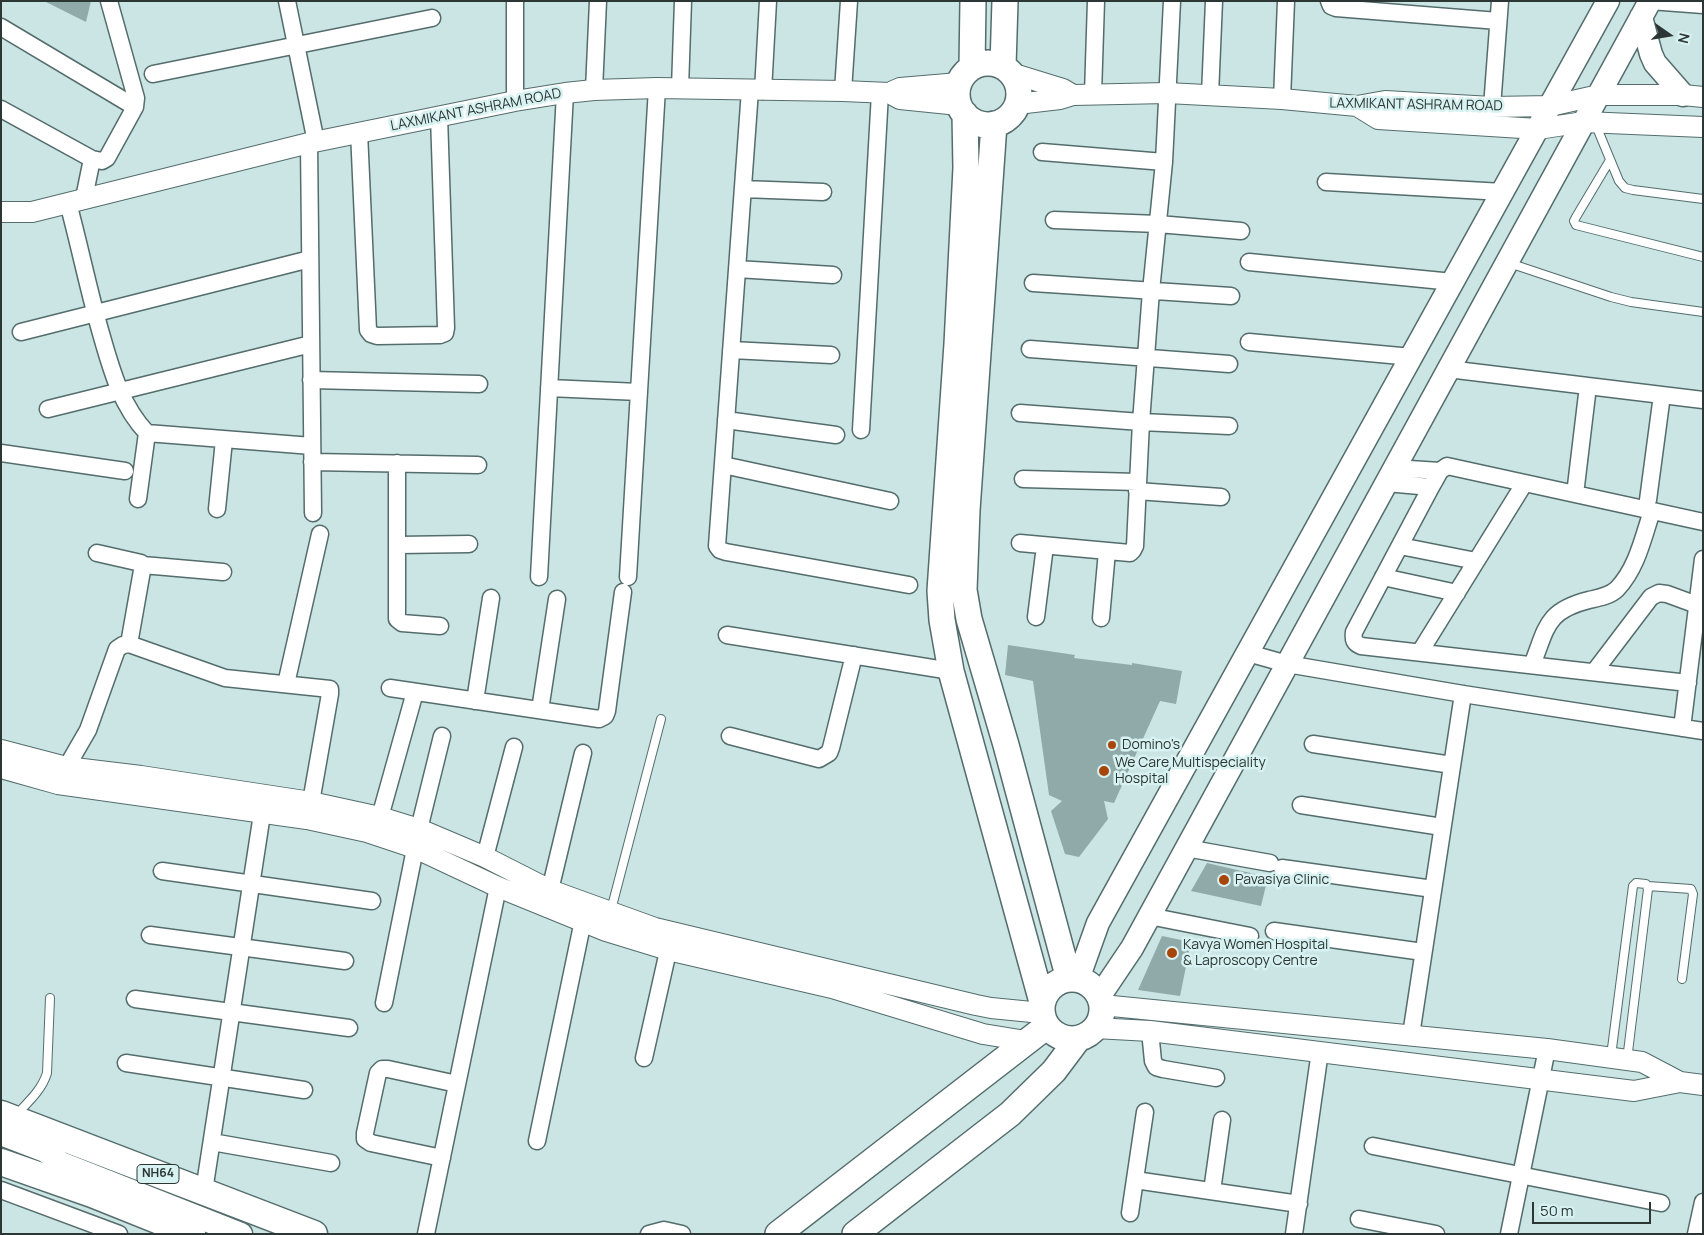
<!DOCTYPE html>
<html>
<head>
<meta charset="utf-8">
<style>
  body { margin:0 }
  #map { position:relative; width:1704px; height:1235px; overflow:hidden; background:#cae5e4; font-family:Manrope,sans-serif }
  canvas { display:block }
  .frame { position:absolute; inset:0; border:2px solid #2b3635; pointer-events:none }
  .north { position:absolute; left:1644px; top:10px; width:50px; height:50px; -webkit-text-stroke:4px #d7f2f1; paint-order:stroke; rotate:103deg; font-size:14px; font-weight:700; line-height:20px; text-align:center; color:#2b3635 }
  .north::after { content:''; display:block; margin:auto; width:18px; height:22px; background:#2b3635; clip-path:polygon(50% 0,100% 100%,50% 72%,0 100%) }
  .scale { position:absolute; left:1532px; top:1202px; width:119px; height:22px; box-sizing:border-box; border:2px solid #2b3635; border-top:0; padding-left:6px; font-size:15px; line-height:18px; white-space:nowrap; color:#2b3635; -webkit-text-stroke:4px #d7f2f1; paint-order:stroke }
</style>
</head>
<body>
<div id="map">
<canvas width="1704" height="1235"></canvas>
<div class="frame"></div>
<div class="north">N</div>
<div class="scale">50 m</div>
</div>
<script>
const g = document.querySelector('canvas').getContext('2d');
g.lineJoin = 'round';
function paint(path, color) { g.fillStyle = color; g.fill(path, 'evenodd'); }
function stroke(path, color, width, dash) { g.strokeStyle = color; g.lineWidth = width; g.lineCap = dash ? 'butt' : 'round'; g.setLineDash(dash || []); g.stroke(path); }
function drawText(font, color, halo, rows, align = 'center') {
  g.font = font + ' Manrope,sans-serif'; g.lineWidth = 5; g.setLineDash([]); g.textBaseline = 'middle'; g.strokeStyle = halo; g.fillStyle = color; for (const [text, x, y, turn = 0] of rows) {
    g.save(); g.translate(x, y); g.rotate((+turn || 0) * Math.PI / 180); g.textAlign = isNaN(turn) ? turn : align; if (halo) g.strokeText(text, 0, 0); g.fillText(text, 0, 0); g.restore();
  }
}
paint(new Path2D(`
  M 44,1 L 91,1 L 86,22 Z
  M 1008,645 L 1075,655 L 1074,658 L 1132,665 L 1132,663 L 1182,671 L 1176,704 L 1160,701 L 1114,803 L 1104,801 L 1108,819 L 1079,857 L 1065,854 L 1051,811 L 1062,801 L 1049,795 L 1033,681 L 1005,675 Z
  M 1207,863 L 1268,877 L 1261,906 L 1191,891 Z
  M 1162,936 L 1191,942 L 1180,996 L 1138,990 Z`), '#90aaa9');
const service = new Path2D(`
  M 1595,123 L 1619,181 L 1625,188 L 1633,190 L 1703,199
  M 1610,160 L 1576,217 L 1574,221 L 1576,225 L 1703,257
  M 1509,263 L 1611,297 L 1631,302 L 1703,312
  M 1648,886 L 1691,889 L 1693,894 L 1682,979
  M 611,910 L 661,719
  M 1611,1056 L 1633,886 L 1636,883 L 1646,884 L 1648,889 L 1627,1060
  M 16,1115 C 28,1102 42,1090 47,1073 L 50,998`);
const minor = new Path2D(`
  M 287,1 L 316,142
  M 515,1 L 515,101
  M 1329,1 L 1331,6 L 1336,8 L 1498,21
  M 1650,1 L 1703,5
  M 1,27 L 135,107
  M 153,74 L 432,18
  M 680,88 L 683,1
  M 594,90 L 598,1
  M 750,90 L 717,546 L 720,550 L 726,552 L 909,585
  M 763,91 L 768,1
  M 843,91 L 849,1
  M 1093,94 L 1096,1
  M 1210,95 L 1214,1
  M 1282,99 L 1286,1
  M 1492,107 L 1500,1
  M 1,109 L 92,159
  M 359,132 L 368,330 L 371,334 L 377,336 L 440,335 L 445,333 L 446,328 L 439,116
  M 309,143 L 313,513
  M 1042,152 L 1164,162
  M 1326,182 L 1503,192
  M 743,189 L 823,192
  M 84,198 L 92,159 L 102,161 L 107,158 L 135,107 L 136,98 L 109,1
  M 68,203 C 80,247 89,293 102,337 C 112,372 122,407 147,433 L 312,446
  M 1054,220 L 1158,224 L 1241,231
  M 1249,262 L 1453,282
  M 737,269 L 833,275
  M 1033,283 L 1231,296
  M 21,332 L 310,259
  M 1249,342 L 1412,357
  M 1030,349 L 1229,364
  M 731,350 L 831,355
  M 1448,369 L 1703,400
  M 311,380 L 479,384
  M 549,388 L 639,392
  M 48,409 L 311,344
  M 1020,413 L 1141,422 L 1229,426
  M 726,420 L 836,435
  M 861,430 L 880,93
  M 1,453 L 125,471
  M 312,462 L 478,465
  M 397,463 L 397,619 L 402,623 L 440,626
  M 723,465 L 890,501
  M 1394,468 L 1440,471
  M 1023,479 L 1138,482
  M 1386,483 L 1431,487
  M 1576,486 L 1588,386
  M 1137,491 L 1221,497
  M 138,499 L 147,433
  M 1648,500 L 1662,395
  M 217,509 L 224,440
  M 1020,543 L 1130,553 L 1133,550 L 1135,546 L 1141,422 L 1151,291 L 1164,162 L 1172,1
  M 398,545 L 469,544
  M 1400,546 L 1476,561
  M 97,553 L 141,563 L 143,565 L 129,644
  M 143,565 L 223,572
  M 539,577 L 565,93
  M 628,577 L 657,88
  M 1383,577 L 1457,593
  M 1036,617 L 1045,546
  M 1101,618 L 1107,551
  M 727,635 L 951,671
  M 1420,652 L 1524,484
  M 1248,653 L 1287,664 L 1463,694 L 1703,731
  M 1532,665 C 1547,628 1545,611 1589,600 C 1598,598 1610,596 1617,589 C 1637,568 1643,538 1652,511
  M 1594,672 L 1651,597 L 1659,593 L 1667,594 L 1697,605
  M 1688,683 L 1361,646 C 1354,643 1353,640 1354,632 L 1431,487 L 1440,471 L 1447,466 L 1703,522
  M 286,684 L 320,534
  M 390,688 L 599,719 L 605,716 L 607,711 L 623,592
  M 475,701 L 491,598
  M 540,710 L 557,599
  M 1682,728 L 1703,559
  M 730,736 L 819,759 L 829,753 L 831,748 L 854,655
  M 1313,744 L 1452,765
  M 62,775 L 88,730 L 117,649 L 123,645 L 129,644 L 225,678 L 330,689 L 330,694 L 311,802
  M 1301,805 L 1442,827
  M 380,817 L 415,692
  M 1186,848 L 1270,863
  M 485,857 L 514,747
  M 1282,868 L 1433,889
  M 162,871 L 372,901
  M 550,890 L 583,753
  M 1149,916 L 1250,936
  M 1274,931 L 1423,952
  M 150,935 L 345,961
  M 135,999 L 349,1028
  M 384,1003 L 419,829 L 442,736
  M 1150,1031 L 1153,1061 L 1156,1067 L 1163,1069 L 1216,1078
  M 1411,1035 L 1463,694
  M 644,1058 L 671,938
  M 126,1063 L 304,1090
  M 537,1141 L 585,911
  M 212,1142 L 331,1163
  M 1373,1146 L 1661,1203
  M 442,1158 L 371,1143 L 365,1139 L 365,1133 L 378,1073 L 382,1069 L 388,1069 L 457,1084
  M 1135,1180 L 1299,1204
  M 1,1190 L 119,1234
  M 204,1191 L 264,801
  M 1212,1191 L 1222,1120
  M 1130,1213 L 1145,1112
  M 1359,1219 L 1436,1234
  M 426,1234 L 498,887
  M 649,1234 L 664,1230 L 682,1234
  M 1294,1234 L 1320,1051
  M 1509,1234 L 1547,1049
  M 1696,1234 L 1703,1202`);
const tertiary = new Path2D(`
  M 1011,73 L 1063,89 L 1073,95 L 1167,93 L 1282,99 L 1357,106 L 1385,101 L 1492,107 L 1550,106 L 1599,95 L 1683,95 L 1703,97
  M 893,91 L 900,88 L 959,83
  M 1017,104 L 1060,99 L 1073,95
  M 1357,106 L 1378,119 L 1538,129 L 1584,122 L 1703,127
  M 1,212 L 32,212 L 309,143 L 515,101 L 565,93 L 594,90 L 657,88 L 843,91 L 889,93 L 900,99 L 959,105
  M 1,750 L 66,767 L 141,776 L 311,802 L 380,817 L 419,829 L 485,857 L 550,890 L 655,928 L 976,1005 L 991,1008 L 1042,1013
  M 1,768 L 58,784 L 307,819 L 367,832 L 415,848 L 498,887 L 606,931 L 668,950 L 832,988 L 983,1034 L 1026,1041
  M 1102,1005 L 1547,1049 L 1642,1062 L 1680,1082 L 1703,1085
  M 1095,1028 L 1150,1031 L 1634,1091 L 1680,1082`);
const secondary = new Path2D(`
  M 1641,17 L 1651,54 L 1655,63 L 1683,95
  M 1078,979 L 1098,923 L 1608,1
  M 1099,997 L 1132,948 L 1650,1
  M 1,1134 L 45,1151 L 61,1163 L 241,1234`);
const primary = new Path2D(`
  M957 94a31 31 0 1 1 62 0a31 31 0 1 1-62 0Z
  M 1003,66 L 1005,1
  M 972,67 L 973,1
  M 965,114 L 966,168 L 957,344 L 940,591 L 942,620 L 951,671 L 1042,1002
  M 994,124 L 967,510 L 964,590 L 969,619 L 1006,745 L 1069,979
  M1042 1009a30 30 0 1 1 60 0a30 30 0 1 1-60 0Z
  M 778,1234 L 1047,1026
  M 855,1234 L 1010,1114 L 1054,1071 L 1078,1039`);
const trunk = new Path2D(`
  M 1,1114 L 314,1234
  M 1,1162 L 92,1194 L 192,1234`);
stroke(service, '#546c6c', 10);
stroke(minor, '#546c6c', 19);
stroke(tertiary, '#546c6c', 22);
stroke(secondary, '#546c6c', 25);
stroke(primary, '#546c6c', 28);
stroke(trunk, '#546c6c', 29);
stroke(service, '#fff', 8);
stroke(minor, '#fff', 16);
stroke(tertiary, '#fff', 20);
stroke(secondary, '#fff', 22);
stroke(primary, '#fff', 25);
stroke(trunk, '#fff', 26);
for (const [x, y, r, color] of [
  [1112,745,5,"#a8450b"],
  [1104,771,6,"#a8450b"],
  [1224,880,6,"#a8450b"],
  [1172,953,6,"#a8450b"]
]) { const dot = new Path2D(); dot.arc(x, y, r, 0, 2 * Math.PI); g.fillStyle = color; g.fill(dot); stroke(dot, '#d7f2f1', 2); }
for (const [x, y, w] of [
  [158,1174,42]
]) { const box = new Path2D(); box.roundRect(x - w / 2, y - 9.5, w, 19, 4); g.fillStyle = '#d7f2f1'; g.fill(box); stroke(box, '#2b3635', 1); }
drawText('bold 12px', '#2b3635', null, [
  ["NH64",158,1174]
]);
drawText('14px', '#2b3635', '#d7f2f1', [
  ["LAXMIKANT ASHRAM ROAD",1416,105,1],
  ["LAXMIKANT ASHRAM ROAD",476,110,-11]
]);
drawText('14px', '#2b3635', '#d7f2f1', [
  ["Domino's",1122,745],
  ["We Care Multispeciality",1115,763],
  ["Hospital",1115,779],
  ["Pavasiya Clinic",1235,880],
  ["Kavya Women Hospital",1183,945],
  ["& Laproscopy Centre",1183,961]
], 'left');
</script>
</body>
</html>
